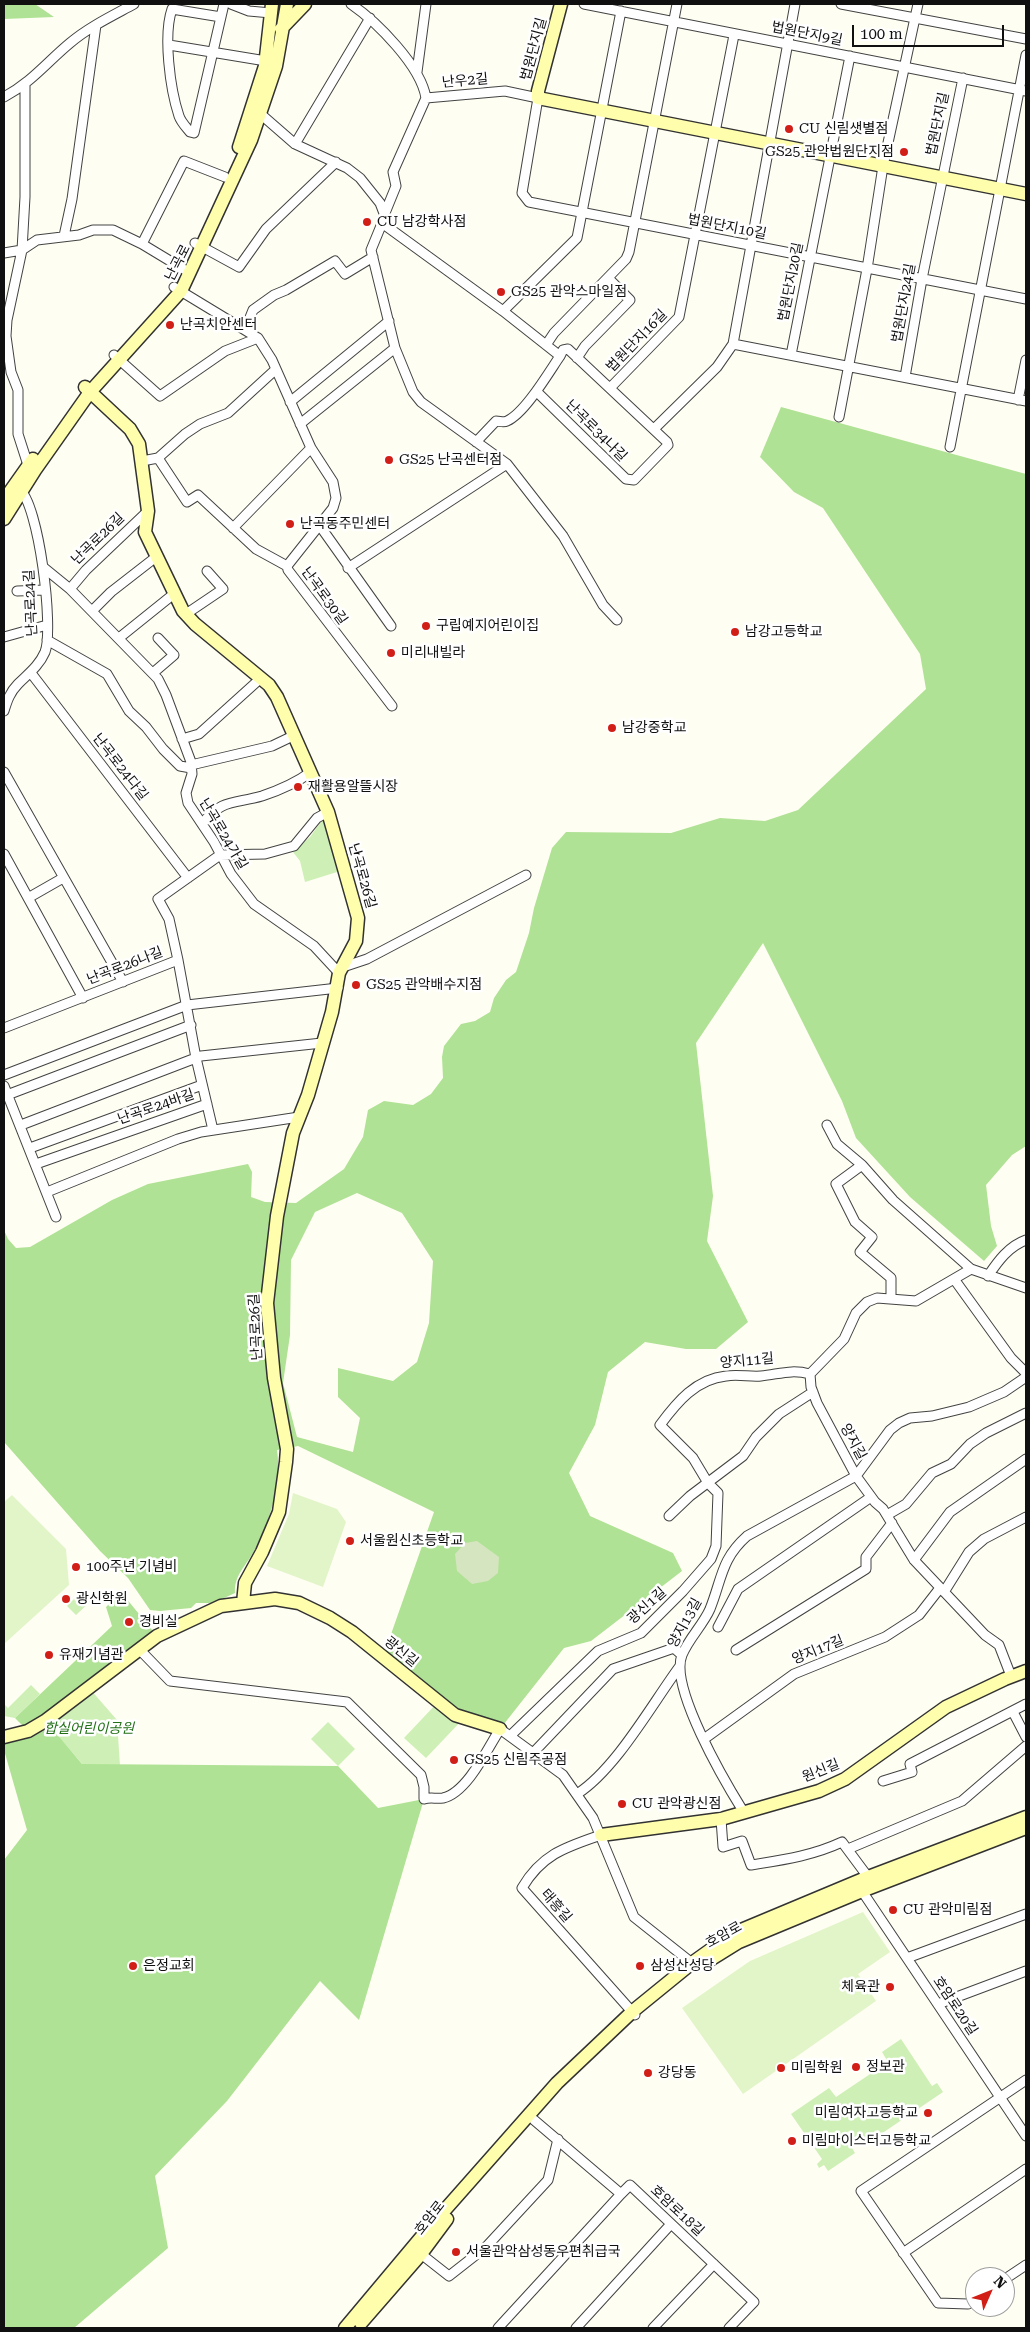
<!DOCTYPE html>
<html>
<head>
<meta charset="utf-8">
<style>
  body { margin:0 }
  #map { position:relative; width:1030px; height:2332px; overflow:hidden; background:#fffef2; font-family:"Roboto Serif",serif }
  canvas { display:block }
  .frame { position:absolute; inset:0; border:5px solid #101010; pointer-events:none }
  .north { position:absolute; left:965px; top:2267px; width:50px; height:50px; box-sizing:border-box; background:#fff; border:1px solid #9f9f9f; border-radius:50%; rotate:46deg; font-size:14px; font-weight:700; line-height:20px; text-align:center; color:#101010 }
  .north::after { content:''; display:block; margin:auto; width:18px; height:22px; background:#d11f17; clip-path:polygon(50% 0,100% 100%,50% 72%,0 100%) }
  .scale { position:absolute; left:852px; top:25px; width:152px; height:22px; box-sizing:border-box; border:2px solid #101010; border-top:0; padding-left:6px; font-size:15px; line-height:18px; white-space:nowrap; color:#101010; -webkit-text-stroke:4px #fff; paint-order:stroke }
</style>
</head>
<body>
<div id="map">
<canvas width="1030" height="2332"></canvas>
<div class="frame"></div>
<div class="north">N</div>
<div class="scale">100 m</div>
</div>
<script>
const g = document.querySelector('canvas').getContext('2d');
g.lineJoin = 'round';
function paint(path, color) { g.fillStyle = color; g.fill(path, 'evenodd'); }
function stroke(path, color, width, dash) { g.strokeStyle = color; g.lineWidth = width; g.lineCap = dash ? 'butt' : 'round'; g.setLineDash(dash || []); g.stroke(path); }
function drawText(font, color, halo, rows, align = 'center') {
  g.font = font + ' "Roboto Serif","Noto Sans KR",serif'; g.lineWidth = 5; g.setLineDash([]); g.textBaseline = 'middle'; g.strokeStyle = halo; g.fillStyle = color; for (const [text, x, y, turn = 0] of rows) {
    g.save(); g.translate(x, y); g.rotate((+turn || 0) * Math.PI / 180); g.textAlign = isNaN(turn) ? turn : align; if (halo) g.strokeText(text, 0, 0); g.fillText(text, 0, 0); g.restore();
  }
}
paint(new Path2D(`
  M 323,819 L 326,820 L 340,868 L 337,872 L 305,882 L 300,861 L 293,852 L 310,837 Z
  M 83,1590 L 92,1600 L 76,1615 L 67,1606 Z
  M 31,1685 L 40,1694 L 15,1718 L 4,1716 L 4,1704 L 8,1708 Z
  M 90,1689 L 117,1720 L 120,1766 L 84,1766 L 47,1723 Z
  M 438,1702 L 464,1718 L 426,1758 L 404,1738 Z
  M 328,1722 L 355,1749 L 338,1766 L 311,1739 Z
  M 901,2039 L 932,2086 L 937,2083 L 943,2092 L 881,2134 L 878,2130 L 852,2148 L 855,2153 L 828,2171 L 824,2165 L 819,2168 L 817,2164 L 822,2159 L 791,2114 L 829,2088 L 836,2097 L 888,2062 L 882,2052 Z`), '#ceefb6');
paint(new Path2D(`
  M 4,4 L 35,4 L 54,17 L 4,19 Z
  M 781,407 L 1026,474 L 1026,1146 L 1012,1155 L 986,1185 L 991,1226 L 997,1246 L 984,1261 L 910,1197 L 856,1138 L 842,1101 L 763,943 L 696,1043 L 713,1196 L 707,1241 L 748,1322 L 716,1349 L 686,1349 L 645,1342 L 608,1372 L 595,1425 L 569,1473 L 590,1516 L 673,1553 L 682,1571 L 591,1641 L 564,1648 L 500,1729 L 464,1718 L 383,1657 L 434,1512 L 298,1446 L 277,1450 C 282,1484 270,1521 254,1551 C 246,1566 234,1575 235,1593 L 213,1603 L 196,1603 L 191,1608 L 160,1611 L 150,1610 L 128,1578 L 100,1551 L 4,1442 L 4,1230 L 8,1239 L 16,1248 L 30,1247 L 112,1200 L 148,1184 L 248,1164 L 252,1172 L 251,1197 L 265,1202 L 296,1203 L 344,1169 L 363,1137 L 368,1110 L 384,1101 L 413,1105 L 431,1094 L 443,1078 L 442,1057 L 444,1046 L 461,1024 L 475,1021 L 490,1012 L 494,998 L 506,980 L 516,972 L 529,933 L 534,908 L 552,848 L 566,832 L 671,833 L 720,818 L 765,821 L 798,810 L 926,689 L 920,654 L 823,508 L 794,492 L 760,457 ZM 357,1193 L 402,1213 L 433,1261 L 429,1323 L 417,1362 L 393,1381 L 338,1368 L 338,1397 L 360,1418 L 353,1452 L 297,1437 L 283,1383 L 290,1335 L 291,1260 L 315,1212 Z
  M 121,1592 L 157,1636 L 46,1721 L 82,1764 L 338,1766 L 378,1808 L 424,1799 L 359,2020 L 320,1981 L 227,2101 L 155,2176 L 168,2248 L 74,2328 L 4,2328 L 4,1860 L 27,1830 L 4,1750 L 4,1737 L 28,1731 L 15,1718 L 112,1626 L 106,1607 Z`), '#afe294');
paint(new Path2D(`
  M 477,1541 L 499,1557 L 498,1573 L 488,1581 L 472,1584 L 457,1571 L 455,1554 L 465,1543 Z`), '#d5e5bf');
paint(new Path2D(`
  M 293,1493 L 337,1509 L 346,1522 L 323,1587 L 267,1566 L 289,1514 Z
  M 12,1495 L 66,1549 L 69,1585 L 4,1644 L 4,1502 Z
  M 863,1912 L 890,1952 L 858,1974 L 876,2001 L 743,2094 L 682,2008 L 750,1961 Z`), '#e2f5c9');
const street = new Path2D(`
  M 231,4 L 249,11 L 271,13
  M 351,4 C 377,22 421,66 426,98 L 505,91 L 538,98 L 522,193 L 529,202 L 1026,299
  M 584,4 L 1026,91
  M 841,4 L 1026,39
  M 221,17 L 172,9 C 163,35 170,89 179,116 C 181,122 186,127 190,132 L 194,133 L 224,4
  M 169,45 L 266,61
  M 417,72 L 426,4
  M 25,84 L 25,197 L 22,250 L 7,320 L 6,336 L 11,372 L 18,390 L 18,434 L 28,465 L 31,467
  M 4,97 C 32,82 47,62 70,43 C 89,27 112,16 134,4
  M 256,110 L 295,144 L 347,168 L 360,178 L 380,203 L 385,216 L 371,250 L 395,348 L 413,392 L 421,402 L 507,464 L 563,536 L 603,605 L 617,620
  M 295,144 L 370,18
  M 385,213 L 396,186 L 393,172 L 426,98
  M 382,223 L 503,311 L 560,356 L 563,350 L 568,349 L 667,442 L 668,445 L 634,480 L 626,479 L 537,392
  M 64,236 L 72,199 L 96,25
  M 195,243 L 239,267 L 266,229 L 336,162
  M 142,244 L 184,161 L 225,177
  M 4,253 L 22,250 L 37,240 L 79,235 L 93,230 L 113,230 L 142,244 L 190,273
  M 174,287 L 258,338 L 272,360 L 311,448 L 333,482 L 336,498 L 333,508 L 287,566 L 288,570 L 392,706
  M 503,311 L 577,238 L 621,11
  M 245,330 L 253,310 L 274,295 L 286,290 L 335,261 L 345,274 L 373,257
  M 733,344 L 1026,401
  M 546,345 L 554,333 L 626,259 L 629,252 L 677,4
  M 114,355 L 160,396 L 225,351 L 258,338
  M 791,355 L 850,56
  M 577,358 L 585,346 L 630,300 L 608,278
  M 905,377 L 922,279 L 963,78
  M 610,388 L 679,317 L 734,35
  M 1018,400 L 1026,360
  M 290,402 L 389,321
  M 839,417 L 867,269 L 883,166 L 918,4
  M 300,424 L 395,348
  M 654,429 L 717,367 L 733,344 L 795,4
  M 476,442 L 496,421 C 500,421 503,423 507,421 C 525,413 549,372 560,356
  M 950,447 L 1026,55
  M 158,458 L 187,502 L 198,495 L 256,549 L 287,566
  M 142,461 L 158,458 L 185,434 L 200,424 L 228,413 L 275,370
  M 320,526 L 391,626
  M 233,528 L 311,448
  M 43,567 L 70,589 L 158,679 L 166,695 L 191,762 L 192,774 L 186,793 L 188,803 L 214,842 L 231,874 L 254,904 L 314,946 L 339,973
  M 348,568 L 507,464
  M 70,589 L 86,570 L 148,511
  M 17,591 L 45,590
  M 92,611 L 111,592 L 156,557
  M 186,614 L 223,589 L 207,571
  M 4,637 L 47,625
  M 119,638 L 175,593
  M 47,640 L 107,674 L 129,711 L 146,727 L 163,749 L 180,766 L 191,768
  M 31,673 L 188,878
  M 153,673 L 174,655 L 158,638
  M 4,711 C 7,701 10,692 18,684 C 28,674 39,666 45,652 C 54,629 39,503 19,489
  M 182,739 L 199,734 L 261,678
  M 191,765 L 272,746 L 295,735
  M 4,772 L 123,982
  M 202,824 C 222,798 235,804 262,796 C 280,790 296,783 311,772
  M 4,854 L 83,998
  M 28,898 L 63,878
  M 178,960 L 196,1058 L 213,1130
  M 343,967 L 367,959 L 526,875
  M 4,1028 L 178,960 L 169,919 L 158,899 L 220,855 L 265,854 L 294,846 L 317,818 L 328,812
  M 4,1075 L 187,1005 L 338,988
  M 4,1086 L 56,1217
  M 7,1095 L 191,1025
  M 21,1125 L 201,1056 L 322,1043
  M 827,1125 L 837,1144 L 862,1165 L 893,1200 L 971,1269
  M 30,1148 L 202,1085
  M 36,1164 L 207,1104
  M 862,1165 L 836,1184 L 855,1222 L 872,1237 L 860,1252 L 891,1278 L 891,1299
  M 47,1192 L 178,1139 L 201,1132 L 299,1117
  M 988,1276 C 998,1261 1009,1246 1026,1240
  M 954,1279 L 1011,1358 L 1026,1373
  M 887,1515 L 906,1504 L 932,1473 L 951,1464 L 970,1444 L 986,1433 L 1026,1413
  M 669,1516 L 690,1496 L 743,1456 L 756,1437 L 779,1414 L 813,1392
  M 914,1560 L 950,1512 L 1026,1459
  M 944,1592 L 969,1552 L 984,1539 L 1026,1517
  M 718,1627 L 738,1589 L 871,1497
  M 139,1649 L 170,1681 L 347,1702 L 421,1775 L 424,1787 L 424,1799 C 430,1797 436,1799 443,1798 C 467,1793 488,1748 500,1729 L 563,1775 L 593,1818 L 634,1917 L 697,1967
  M 736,1650 L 866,1569 L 866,1557 L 892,1523
  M 1011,1676 L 999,1645 L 985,1635 L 914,1560 L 883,1509 L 875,1502 L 856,1476 L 817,1403 L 811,1387 L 810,1374 L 844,1339 L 856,1313 L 867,1302 L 877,1298 L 916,1301 L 971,1269 L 1026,1288
  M 1013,1712 L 1026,1737
  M 510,1736 L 598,1651 L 641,1633 L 683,1591 L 711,1559 L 716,1546 L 718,1493 L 708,1483 L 693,1458 L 660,1425 C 677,1402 696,1379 726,1376 C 738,1374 750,1377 761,1376 C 780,1374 791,1369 810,1374
  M 704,1739 L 794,1674 L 885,1637 L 919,1615 L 940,1588
  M 533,1753 L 613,1669 L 674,1648 L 682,1655
  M 883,1781 L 912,1772 L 910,1764 L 1026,1704
  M 577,1794 C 616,1769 652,1704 680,1666
  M 743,1811 C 725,1782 669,1687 682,1655 C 689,1638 703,1625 710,1609 C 722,1579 721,1559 747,1536 L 856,1476 L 890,1430 L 899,1423 L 910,1418 L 932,1416 L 969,1407 L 1004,1392 L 1026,1377
  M 721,1819 L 723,1847 L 742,1841 L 751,1865 C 782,1860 812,1856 842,1842 L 871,1881
  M 601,1835 C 566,1847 542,1854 522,1888 L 635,2015
  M 848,1849 L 962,1801 L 1026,1746
  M 862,1891 L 1026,2136
  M 907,1958 L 1026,1914
  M 938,2004 L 1026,1971
  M 534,2120 L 621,2194 L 630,2185 L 754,2302 L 729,2328
  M 903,2253 L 1026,2169
  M 421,2254 L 449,2276 L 486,2247 L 548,2180 L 558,2139
  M 1005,2279 L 1026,2265
  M 975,2299 L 968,2304 L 938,2303 L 861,2191 L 1026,2080
  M 498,2328 L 621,2194
  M 576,2328 L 671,2224
  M 653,2328 L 714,2264`);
const secondary = new Path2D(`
  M 561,4 L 538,91 L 538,98 L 1026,194
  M 281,29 L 305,4
  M 239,147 L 265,66 L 272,4
  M 85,387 L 130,429 L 139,444 L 148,511 L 145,532 L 183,611 L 195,624 L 269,685 L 277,697 L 328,812 L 358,918 L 356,941 L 339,973 L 332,1012 L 308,1095 L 293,1133 L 277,1216 L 267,1303 L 274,1378 L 287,1449 L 286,1462 L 279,1512 L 262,1552 L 245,1583 L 243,1603
  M 4,500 L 33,459
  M 4,519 L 35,470 L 90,392 L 181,291 L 251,140 L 276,66 L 287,4
  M 4,1737 L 28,1731 L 45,1721 L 157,1636 L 221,1606 L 275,1599 L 299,1603 L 330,1618 L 352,1632 L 455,1715 L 500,1729
  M 601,1835 L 721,1819 L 819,1791 L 845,1779 L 946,1707 L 1005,1679 L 1026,1671
  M 710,1960 L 739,1942 L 862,1891 L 1026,1828
  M 361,2323 L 421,2254 L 447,2219
  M 345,2328 L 428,2229 L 557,2083 L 633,2011 L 692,1963 L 734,1933 L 868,1877 L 1026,1817`);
stroke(street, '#434343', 11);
stroke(secondary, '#323232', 15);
stroke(street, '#fff', 9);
stroke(secondary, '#fffead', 12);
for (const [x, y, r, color] of [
  [789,129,5,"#d11f17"],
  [904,152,5,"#d11f17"],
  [367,222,5,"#d11f17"],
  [501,292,5,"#d11f17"],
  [170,325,5,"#d11f17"],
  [389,460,5,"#d11f17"],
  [290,524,5,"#d11f17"],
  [426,626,5,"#d11f17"],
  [735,632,5,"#d11f17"],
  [391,653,5,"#d11f17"],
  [612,728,5,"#d11f17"],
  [298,787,5,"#d11f17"],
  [356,985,5,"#d11f17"],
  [350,1541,5,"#d11f17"],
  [76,1567,5,"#d11f17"],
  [66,1599,5,"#d11f17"],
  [129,1622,5,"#d11f17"],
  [49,1655,5,"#d11f17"],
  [454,1760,5,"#d11f17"],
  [622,1804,5,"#d11f17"],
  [893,1910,5,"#d11f17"],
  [133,1966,5,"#d11f17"],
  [640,1966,5,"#d11f17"],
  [890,1987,5,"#d11f17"],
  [856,2067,5,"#d11f17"],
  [781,2068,5,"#d11f17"],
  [648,2073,5,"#d11f17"],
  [928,2113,5,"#d11f17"],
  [792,2141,5,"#d11f17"],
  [456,2252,5,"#d11f17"]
]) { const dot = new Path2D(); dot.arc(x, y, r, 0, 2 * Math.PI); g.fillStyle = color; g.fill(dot); stroke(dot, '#fff', 2); }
drawText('14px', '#101010', '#fff', [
  ["법원단지9길",807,34,11],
  ["법원단지길",534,49,-75],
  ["난우2길",465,81,-5],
  ["법원단지길",938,124,-78],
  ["법원단지10길",727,227,11],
  ["난곡로",178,263,-63],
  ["법원단지20길",791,282,-79],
  ["법원단지24길",904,303,-80],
  ["법원단지16길",637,341,-46],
  ["난곡로34나길",596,431,45],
  ["난곡로26길",98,539,-44],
  ["난곡로30길",324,596,54],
  ["난곡로24길",31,603,-93],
  ["난곡로24다길",120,767,52],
  ["난곡로24가길",223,834,59],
  ["난곡로26길",362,876,74],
  ["난곡로26나길",125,966,-21],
  ["난곡로24바길",156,1107,-19],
  ["난곡로26길",256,1327,-93],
  ["양지11길",747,1361,-5],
  ["양지길",853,1442,62],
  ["광신1길",647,1606,-42],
  ["양지13길",685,1623,-61],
  ["양지17길",818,1650,-22],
  ["광신길",401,1652,39],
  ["원신길",821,1771,-22],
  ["태흥길",556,1906,49],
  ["호암로",724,1935,-29],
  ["호암로20길",955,2006,56],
  ["호암로18길",677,2211,43],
  ["호암로",430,2218,-52]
]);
drawText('14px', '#101010', '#fff', [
  ["CU 신림샛별점",799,129],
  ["GS25 관악법원단지점",894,152,"right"],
  ["CU 남강학사점",377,222],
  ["GS25 관악스마일점",511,292],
  ["난곡치안센터",180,325],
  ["GS25 난곡센터점",399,460],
  ["난곡동주민센터",300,524],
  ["구립예지어린이집",436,626],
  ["남강고등학교",745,632],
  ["미리내빌라",401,653],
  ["남강중학교",622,728],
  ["재활용알뜰시장",308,787],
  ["GS25 관악배수지점",366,985],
  ["서울원신초등학교",360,1541],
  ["100주년 기념비",86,1567],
  ["광신학원",76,1599],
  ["경비실",139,1622],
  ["유재기념관",59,1655],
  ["GS25 신림주공점",464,1760],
  ["CU 관악광신점",632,1804],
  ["CU 관악미림점",903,1910],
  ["은정교회",143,1966],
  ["삼성산성당",650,1966],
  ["체육관",880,1987,"right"],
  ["정보관",866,2067],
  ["미림학원",791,2068],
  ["강당동",658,2073],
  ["미림여자고등학교",918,2113,"right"],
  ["미림마이스터고등학교",802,2141],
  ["서울관악삼성동우편취급국",466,2252]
], 'left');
drawText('italic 14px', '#217017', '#fff', [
  ["합실어린이공원",89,1729]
]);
</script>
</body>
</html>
